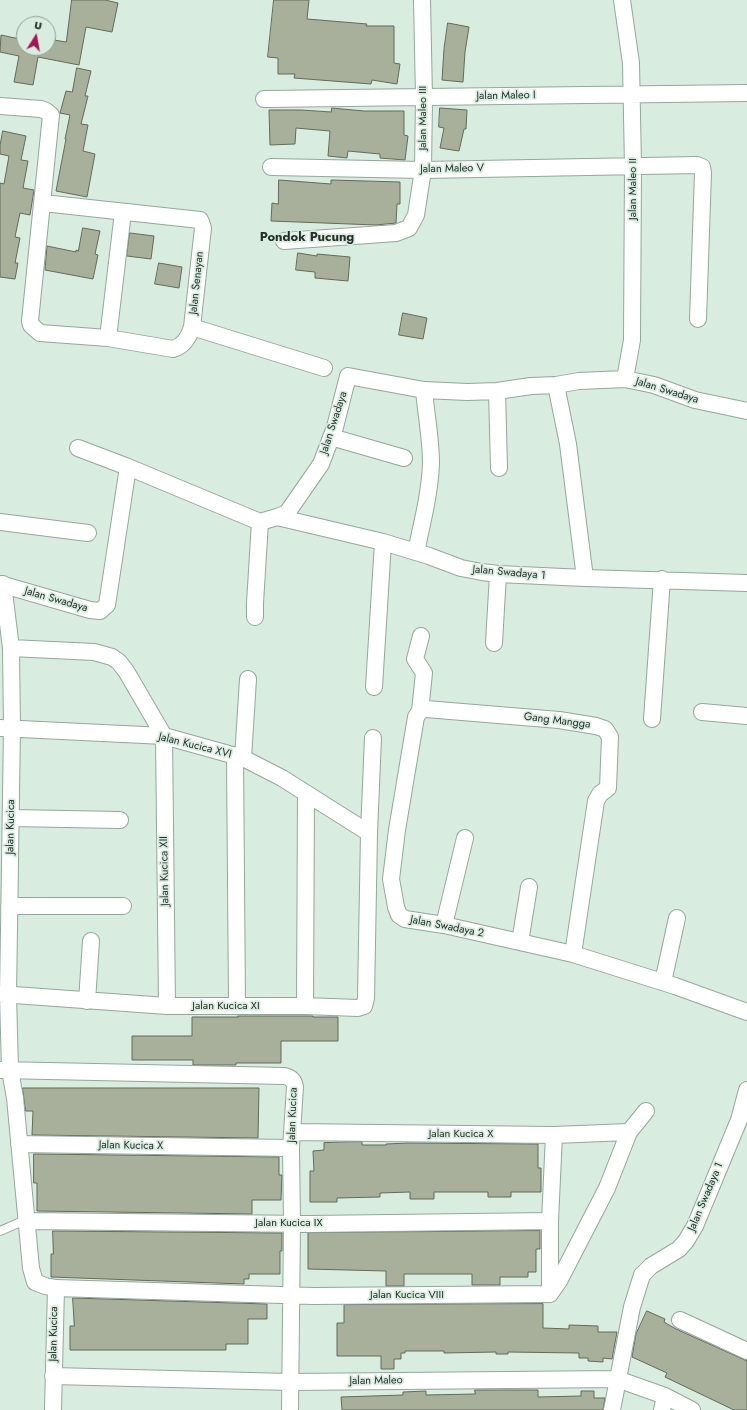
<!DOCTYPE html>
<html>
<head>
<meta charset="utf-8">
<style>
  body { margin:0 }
  #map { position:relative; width:747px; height:1410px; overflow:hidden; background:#d8ecdf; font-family:Jost,sans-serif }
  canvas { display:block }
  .north { position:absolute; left:16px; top:16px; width:40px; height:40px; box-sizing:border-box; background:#d8ecdf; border:1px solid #90a096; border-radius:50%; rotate:11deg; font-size:11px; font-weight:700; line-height:16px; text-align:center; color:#252d28 }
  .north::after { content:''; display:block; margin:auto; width:14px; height:18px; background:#a51658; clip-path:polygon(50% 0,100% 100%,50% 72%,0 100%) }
</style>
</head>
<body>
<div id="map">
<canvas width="747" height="1410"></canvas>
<div class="north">U</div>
</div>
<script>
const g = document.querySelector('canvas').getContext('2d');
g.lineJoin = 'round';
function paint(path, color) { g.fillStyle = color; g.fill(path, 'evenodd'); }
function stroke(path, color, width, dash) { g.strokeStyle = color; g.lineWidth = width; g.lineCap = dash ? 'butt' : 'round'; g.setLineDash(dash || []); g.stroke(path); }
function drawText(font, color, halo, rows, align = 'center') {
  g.font = font + ' Jost,sans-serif'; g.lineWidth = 3.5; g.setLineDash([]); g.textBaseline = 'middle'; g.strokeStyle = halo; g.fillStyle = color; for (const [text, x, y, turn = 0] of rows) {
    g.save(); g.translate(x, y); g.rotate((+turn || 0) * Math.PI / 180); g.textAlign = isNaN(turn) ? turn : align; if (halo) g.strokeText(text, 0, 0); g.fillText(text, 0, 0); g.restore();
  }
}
const building = new Path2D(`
  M 72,0 L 105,0 L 118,3 L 112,32 L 86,27 L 79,65 L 38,57 L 33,85 L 14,82 L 19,56 L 0,52 L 1,35 L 24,40 L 22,48 L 48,48 L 48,39 L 66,42 Z
  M 274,0 L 309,0 L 307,19 L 367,24 L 366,26 L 394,26 L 394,63 L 400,64 L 397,84 L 372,80 L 371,84 L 294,78 L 295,74 L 278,74 L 278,58 L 268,57 Z
  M 448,23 L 469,27 L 465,52 L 463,82 L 442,80 L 444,49 Z
  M 77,68 L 91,71 L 85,96 L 88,96 L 81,124 L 88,125 L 83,151 L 95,154 L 87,197 L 56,191 L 66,139 L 65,139 L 70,115 L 60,113 L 66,91 L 72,92 Z
  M 332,108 L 364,111 L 404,111 L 404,135 L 408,136 L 405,160 L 380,158 L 380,154 L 348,151 L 347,158 L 328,156 L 330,131 L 296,128 L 295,144 L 270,145 L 269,110 L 301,110 L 331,112 Z
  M 440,108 L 467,110 L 466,129 L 464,129 L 459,151 L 440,148 L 444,128 L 439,127 Z
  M 3,131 L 26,136 L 21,160 L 28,161 L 23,188 L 34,190 L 30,215 L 20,213 L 15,237 L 20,238 L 15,263 L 18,263 L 15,279 L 0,277 L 0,183 L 4,184 L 9,156 L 0,154 L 0,146 Z
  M 279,180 L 331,184 L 331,180 L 400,182 L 400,204 L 397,204 L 396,223 L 376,225 L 271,221 L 272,203 L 278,204 Z
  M 83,228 L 100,231 L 95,254 L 98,255 L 93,279 L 45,270 L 47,246 L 76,252 L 76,250 L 78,251 Z
  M 130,233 L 154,236 L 151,259 L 127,256 Z
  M 298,253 L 317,256 L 317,254 L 350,257 L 348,281 L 315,278 L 315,272 L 296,270 Z
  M 159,263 L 182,267 L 179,288 L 155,284 Z
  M 403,313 L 427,318 L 423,339 L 399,335 Z
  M 238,1016 L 313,1016 L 313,1017 L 338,1017 L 338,1041 L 281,1041 L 281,1063 L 236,1063 L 236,1065 L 193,1065 L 193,1060 L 132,1060 L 132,1036 L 192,1036 L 192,1017 L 238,1017 Z
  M 23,1088 L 259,1088 L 258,1138 L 32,1135 L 33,1111 L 26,1111 Z
  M 362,1142 L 362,1145 L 386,1145 L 386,1144 L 408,1143 L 538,1144 L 538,1168 L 541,1168 L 541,1192 L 511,1192 L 511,1197 L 488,1197 L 488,1192 L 434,1192 L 434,1199 L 410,1199 L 410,1192 L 380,1193 L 380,1197 L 337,1198 L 337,1202 L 310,1202 L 310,1171 L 314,1171 L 313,1151 L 324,1150 L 324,1143 Z
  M 34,1154 L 279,1157 L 279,1175 L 282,1175 L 281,1200 L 252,1200 L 252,1214 L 37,1211 L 37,1183 L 34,1183 Z
  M 53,1231 L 282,1233 L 282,1251 L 280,1251 L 280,1274 L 249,1274 L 249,1279 L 244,1279 L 244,1284 L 51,1277 L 51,1254 L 53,1254 Z
  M 540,1231 L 540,1249 L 536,1249 L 536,1272 L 528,1272 L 528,1277 L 500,1277 L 500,1285 L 472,1285 L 472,1274 L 404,1274 L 404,1286 L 386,1286 L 386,1271 L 308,1269 L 308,1233 Z
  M 73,1298 L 267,1304 L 267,1319 L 248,1319 L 248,1344 L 226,1344 L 226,1350 L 70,1350 L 70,1326 L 74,1326 Z
  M 543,1304 L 543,1328 L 569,1329 L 569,1325 L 598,1326 L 598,1332 L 617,1332 L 612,1359 L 603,1358 L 603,1362 L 588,1361 L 588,1358 L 579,1358 L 579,1353 L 508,1352 L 508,1354 L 496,1354 L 496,1352 L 444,1353 L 444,1351 L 405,1351 L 405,1353 L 401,1353 L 401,1359 L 394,1359 L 394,1369 L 381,1369 L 381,1356 L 337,1356 L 337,1323 L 344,1323 L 344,1305 Z
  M 647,1311 L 665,1319 L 664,1322 L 676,1329 L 747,1361 L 747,1410 L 734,1410 L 665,1377 L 667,1373 L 632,1357 L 636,1334 Z
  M 475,1390 L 538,1390 L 538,1397 L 581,1396 L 581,1391 L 594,1391 L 594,1398 L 605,1398 L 603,1410 L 342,1410 L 341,1397 L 403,1395 L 403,1392 L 426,1391 L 426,1395 L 475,1394 Z`);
paint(building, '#a8b09c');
stroke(building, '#636a59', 1);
const service = new Path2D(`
  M 0,1231 L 23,1221 L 27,1221`);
const minor = new Path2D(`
  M 622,0 L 631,63 L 633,167 L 632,340 L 625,379
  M 264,99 L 747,93
  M 0,106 L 41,109 L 46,111 L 51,115 L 30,321 L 31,325 L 40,333 L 108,338 L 173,349 C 184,346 189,337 192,327 L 203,228 L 201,222 L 200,220 L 43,203
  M 271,167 L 423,170 L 697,165 L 702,167 L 703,173 L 698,319
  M 284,241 L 396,233 L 409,228 L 416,215 L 423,170 L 424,97 L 422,0
  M 192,327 L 324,368
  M 108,338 L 123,212
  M 556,385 L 568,444 L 585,578
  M 497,391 L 499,468
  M 331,437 L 404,458
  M 78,448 L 128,467 L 260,522 L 277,517 L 287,513 L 321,464 L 335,427 L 348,376 L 424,390 L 467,392 L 497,391 L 531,386 L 556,385 L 579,381 L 625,379 L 654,385 L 695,400 L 747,411
  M 277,517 L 383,542 L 429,556 L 461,568 L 482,572 L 498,574 L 585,578 L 747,583
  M 0,522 L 88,533
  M 416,552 C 422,523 430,493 431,463 C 431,439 426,414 424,390
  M 0,584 L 90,610 L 100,611 L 107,605 L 128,467
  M 3,584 L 11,648 L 12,728 L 8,995 L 10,1070 L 15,1098 L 31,1268 L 35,1282 L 45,1286 L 56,1288 L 53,1410
  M 255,617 L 255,603 L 260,522
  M 421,636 L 415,659 L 424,673 L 420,711 L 416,717 L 397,830 L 391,879 L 396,907 L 399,915 L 405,919 L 444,925 L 573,954 L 675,986 L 747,1012
  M 494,643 L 498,574
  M 11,648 L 94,652 L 112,657 L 119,662 L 126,671 L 164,736 L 167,1006
  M 374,687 L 383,542
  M 420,711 L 426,709 L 559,720 L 596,726 L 605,729 L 610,737 L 608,788 L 600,794 L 596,801 L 573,954
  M 702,712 L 747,716
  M 652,719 L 662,579
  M 0,728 L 164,736 L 243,758 L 282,778 L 369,833
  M 235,756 L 237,1006
  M 243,758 L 248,679
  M 11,818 L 120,820
  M 9,906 L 123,906
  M 444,925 L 465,838
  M 520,942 L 529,887
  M 663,982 L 677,918
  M 0,994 L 167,1006 L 305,1006 L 358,1008 L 364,1006 L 366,998 L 369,833 L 373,738
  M 87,1001 L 91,941
  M 305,1006 L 306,793
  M 0,1070 L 285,1076 C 291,1078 294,1080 295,1087 L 291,1148 L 292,1223 L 290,1410
  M 292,1132 L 554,1135 L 629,1132
  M 19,1144 L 291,1148
  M 27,1221 L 309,1224 L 550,1221
  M 56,1288 L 314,1296 L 550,1294 L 559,1281 L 607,1188 L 629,1132 L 646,1111
  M 550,1294 L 550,1221 L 554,1135
  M 680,1320 L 747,1351
  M 53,1376 L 290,1382 L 617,1379 L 665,1396 L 692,1410
  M 612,1410 L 632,1307 L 642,1275 L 651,1266 L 679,1249 L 686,1241 L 695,1226 L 739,1120 L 747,1090
  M 662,1410 L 665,1396`);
stroke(service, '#94a79b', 10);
stroke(minor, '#94a79b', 18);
stroke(service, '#fff', 8);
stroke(minor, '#fff', 16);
drawText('11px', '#252d28', '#d8ecdf', [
  ["Jalan Maleo I",506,96,-1],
  ["Jalan Maleo III",423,118,-90],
  ["Jalan Maleo V",452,169,-1],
  ["Jalan Maleo II",633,189,-90],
  ["Jalan Senayan",197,283,-84],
  ["Jalan Swadaya",667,391,17],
  ["Jalan Swadaya",334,423,-72],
  ["Jalan Swadaya 1",509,573,5],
  ["Jalan Swadaya",56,600,16],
  ["Gang Mangga",557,721,7],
  ["Jalan Kucica XVI",195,746,14],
  ["Jalan Kucica",11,827,-89],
  ["Jalan Kucica XII",165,871,-91],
  ["Jalan Swadaya 2",447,927,11],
  ["Jalan Kucica XI",226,1006],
  ["Jalan Kucica",293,1115,-88],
  ["Jalan Kucica X",461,1134],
  ["Jalan Kucica X",131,1146,1],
  ["Jalan Swadaya 1",706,1197,-67],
  ["Jalan Kucica IX",289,1223],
  ["Jalan Kucica VIII",407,1295],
  ["Jalan Kucica",54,1334,-89],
  ["Jalan Maleo",376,1381,-1]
]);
drawText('bold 13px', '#252d28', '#d8ecdf', [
  ["Pondok Pucung",307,238]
]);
</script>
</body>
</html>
